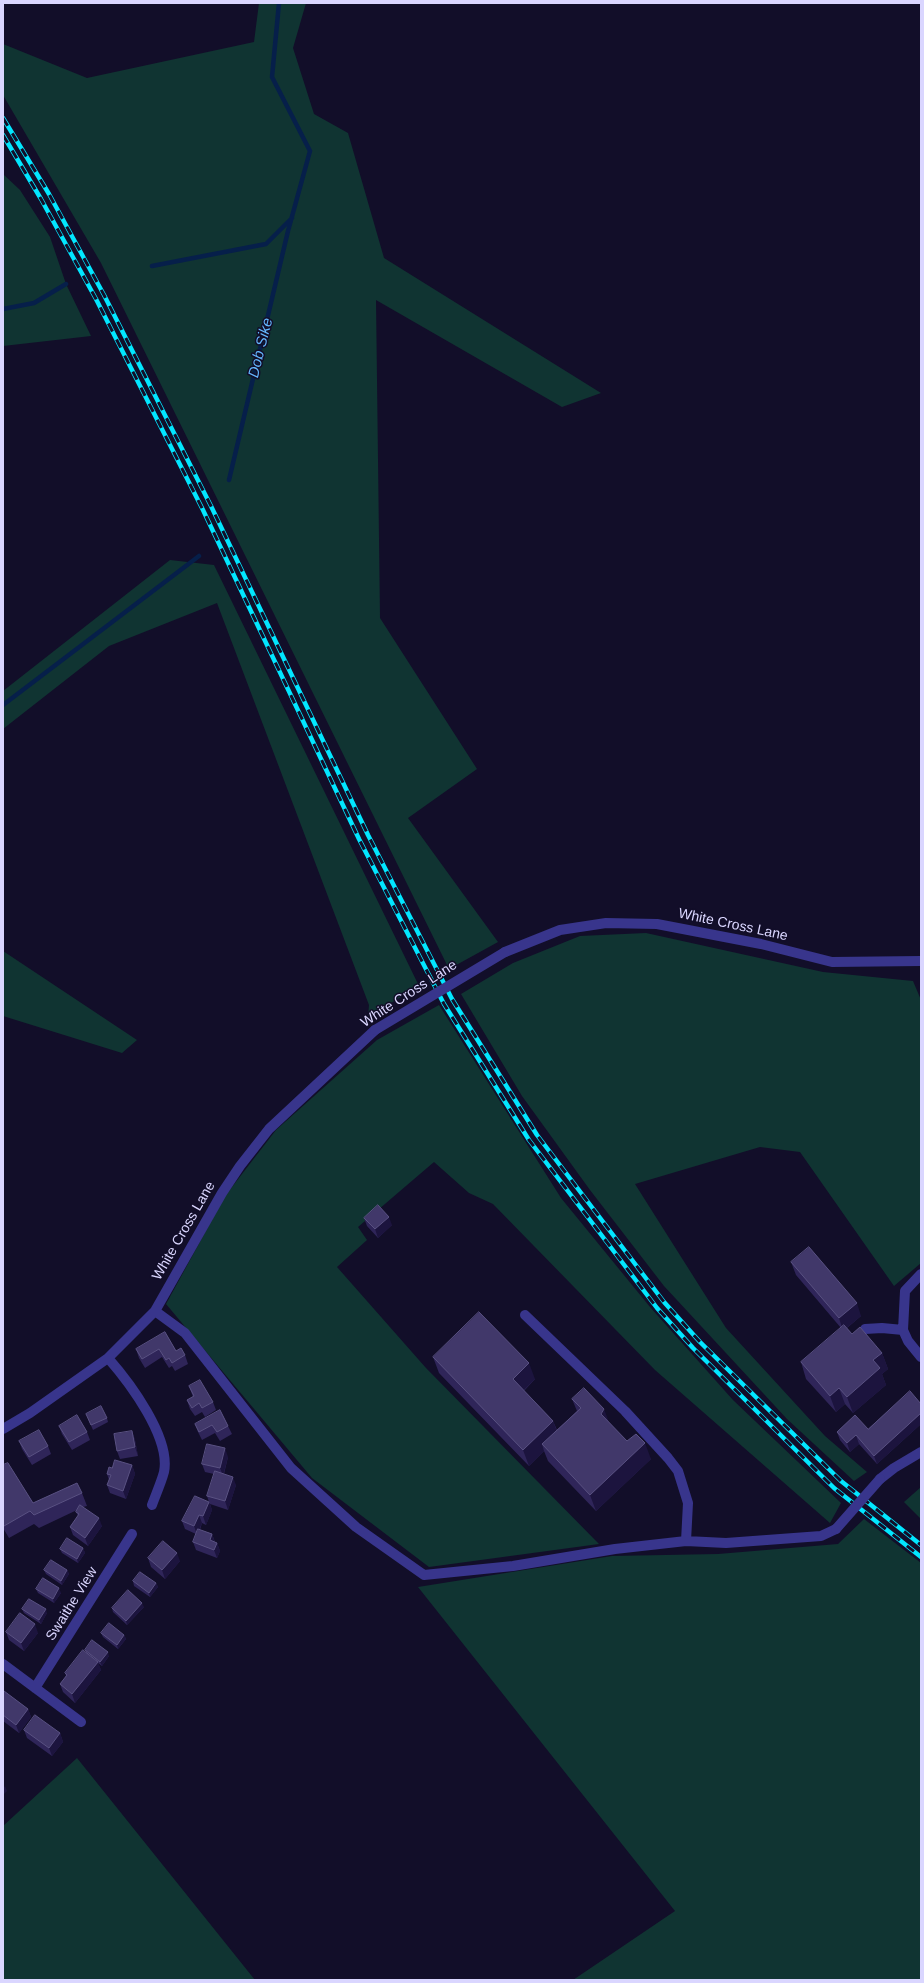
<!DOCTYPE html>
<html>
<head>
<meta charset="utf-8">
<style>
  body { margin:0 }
  #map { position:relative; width:924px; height:1983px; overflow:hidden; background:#120e29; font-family:Helvetica,sans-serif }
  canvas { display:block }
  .frame { position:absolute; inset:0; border:4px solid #dad6ff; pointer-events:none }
</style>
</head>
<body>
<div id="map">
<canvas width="924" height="1983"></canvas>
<div class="frame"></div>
</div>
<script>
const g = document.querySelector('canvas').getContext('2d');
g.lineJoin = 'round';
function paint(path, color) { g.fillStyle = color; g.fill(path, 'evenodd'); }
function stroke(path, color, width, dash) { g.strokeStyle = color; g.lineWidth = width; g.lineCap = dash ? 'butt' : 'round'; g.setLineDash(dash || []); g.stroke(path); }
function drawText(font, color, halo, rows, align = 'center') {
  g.font = font + ' Helvetica,sans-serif'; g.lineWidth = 3; g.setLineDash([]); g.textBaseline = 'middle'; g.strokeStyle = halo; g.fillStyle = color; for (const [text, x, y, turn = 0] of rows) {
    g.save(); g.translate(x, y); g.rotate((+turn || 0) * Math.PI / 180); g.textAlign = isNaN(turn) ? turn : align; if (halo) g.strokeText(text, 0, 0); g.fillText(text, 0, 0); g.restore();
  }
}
paint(new Path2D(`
  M 259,3 L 306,3 L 293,48 L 314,114 L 348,133 L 384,258 L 601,393 L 562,407 L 376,300 L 380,618 L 477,769 L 408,818 L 498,942 L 449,969 L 101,263 L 3,95 L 3,44 L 87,78 L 254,42 Z
  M 3,174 L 20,190 L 50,237 L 66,284 L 91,336 L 3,346 Z
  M 170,560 L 214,565 L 419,986 L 368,1017 L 369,1005 L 217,603 L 109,646 L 3,729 L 3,691 Z
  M 646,933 L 823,972 L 913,981 L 921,1000 L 921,1263 L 894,1286 L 800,1152 L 760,1147 L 635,1184 L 726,1328 L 825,1436 L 867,1472 L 854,1481 L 787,1419 L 664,1286 L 590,1190 L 522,1096 L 461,994 L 513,963 L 580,936 Z
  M 3,951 L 137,1040 L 122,1053 L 3,1016 Z
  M 439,1005 L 561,1198 L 650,1307 L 733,1400 L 841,1503 L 830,1523 L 655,1370 L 493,1204 L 469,1193 L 434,1162 L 358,1227 L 367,1240 L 337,1267 L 426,1368 L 599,1544 L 429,1567 L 312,1478 L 166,1304 L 225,1196 L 276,1130 L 377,1040 Z
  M 921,1487 L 921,1519 L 904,1502 Z
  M 864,1519 L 921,1563 L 921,1980 L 573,1980 L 675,1911 L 418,1587 L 612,1556 L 718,1554 L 838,1544 Z
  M 77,1758 L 255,1980 L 3,1980 L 3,1826 Z`), '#103432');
stroke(new Path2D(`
  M 152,266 L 266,244 L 292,218
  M 3,309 L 34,303 L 66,284
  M 229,480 L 288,231 L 310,151 L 272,77 L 279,3
  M 3,705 L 199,556`), '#061f4a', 4.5);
stroke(new Path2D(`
  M 505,952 L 560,930 L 606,923 L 657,924 L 761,944 L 832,962 L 921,961
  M 921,1274 L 905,1291 L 903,1330 L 908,1341 L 921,1357
  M 155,1311 L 185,1333 L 291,1468 L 356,1527 L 424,1575 L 513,1566 L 615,1549 L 686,1541 L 726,1543 L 821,1536 L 836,1529
  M 525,1315 L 625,1411 L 668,1458 L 678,1471 L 688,1503 L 686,1541
  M 865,1329 L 882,1328 L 903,1330
  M 108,1358 C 130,1383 171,1438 164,1472 C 161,1483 156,1494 152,1505
  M 3,1429 L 30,1413 L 108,1358 L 155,1311 L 222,1193 L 240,1166 L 269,1129 L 375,1030
  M 880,1479 L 894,1468 L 921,1452
  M 3,1664 L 81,1722
  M 35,1688 L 132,1534`), '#38358c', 10);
const rail = new Path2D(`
  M 3,118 L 49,194 L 104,295 L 211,506 L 368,835 L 452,999 L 537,1135 L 664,1302 L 700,1342 L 841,1481 L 921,1545
  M 3,135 L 41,199 L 96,299 L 203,510 L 359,839 L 444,1004 L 529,1140 L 657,1308 L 693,1348 L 834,1488 L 921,1557`);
stroke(rail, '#02e6ff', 4.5);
stroke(rail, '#120e29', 3, [9]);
stroke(new Path2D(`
  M 375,1030 L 505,952
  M 836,1529 L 880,1479`), '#38358c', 10);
paint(new Path2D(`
  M 364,1218 L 392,1225 L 378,1238 L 367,1226 Z
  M 791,1262 L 861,1316 L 847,1328 L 852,1334 L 882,1353 L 888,1369 L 882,1374 L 886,1385 L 853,1413 L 845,1404 L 836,1412 L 806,1379 L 801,1362 L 841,1328 L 796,1275 Z
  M 165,1332 L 176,1351 L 185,1355 L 188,1364 L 175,1371 L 172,1366 L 169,1368 L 162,1357 L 145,1368 L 139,1358 L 136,1349 Z
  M 433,1357 L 535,1379 L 524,1391 L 553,1421 L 557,1430 L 577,1411 L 572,1399 L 609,1423 L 627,1441 L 651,1459 L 596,1511 L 548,1461 L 544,1451 L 529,1466 L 439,1373 Z
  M 189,1386 L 213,1402 L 216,1410 L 205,1417 L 202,1412 L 195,1416 L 190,1409 L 187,1400 L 193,1397 Z
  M 921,1404 L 921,1424 L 877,1464 L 859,1444 L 850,1452 L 840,1440 L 837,1432 L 868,1429 Z
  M 220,1410 L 232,1434 L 220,1441 L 215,1433 L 202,1440 L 198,1432 L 195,1424 Z
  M 86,1414 L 107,1418 L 108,1422 L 93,1430 Z
  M 59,1426 L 87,1432 L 90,1440 L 72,1450 L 62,1434 Z
  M 132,1431 L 135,1440 L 138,1456 L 120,1459 L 117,1451 Z
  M 19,1441 L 48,1446 L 51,1454 L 32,1465 L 22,1449 Z
  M 228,1457 L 224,1474 L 236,1485 L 228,1510 L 210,1504 L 212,1510 L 206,1525 L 202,1523 L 200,1530 L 212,1534 L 215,1542 L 217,1543 L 220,1551 L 217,1558 L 196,1550 L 193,1542 L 196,1534 L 185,1529 L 182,1521 L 209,1502 L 207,1496 L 214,1474 L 205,1472 L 202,1464 Z
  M 3,1465 L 33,1503 L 82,1493 L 87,1506 L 83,1507 L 102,1526 L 88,1546 L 73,1535 L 70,1527 L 78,1516 L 76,1512 L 77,1510 L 39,1528 L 34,1524 L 9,1538 L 3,1528 Z
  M 132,1465 L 135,1474 L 126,1499 L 110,1493 L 107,1485 L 109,1480 L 107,1474 L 112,1468 Z
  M 83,1548 L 85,1553 L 78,1563 L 62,1553 L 60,1549 Z
  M 148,1558 L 180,1561 L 165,1579 L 151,1567 Z
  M 44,1570 L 67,1570 L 69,1574 L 62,1585 L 46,1574 Z
  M 133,1581 L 156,1583 L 158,1587 L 150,1597 L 134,1586 Z
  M 36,1589 L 61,1593 L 54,1603 L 38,1593 Z
  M 144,1607 L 127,1625 L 113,1612 L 112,1608 Z
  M 22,1609 L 47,1613 L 41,1624 L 24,1613 Z
  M 6,1632 L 38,1633 L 24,1651 L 9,1640 Z
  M 101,1633 L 124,1635 L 126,1639 L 118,1649 L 103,1637 Z
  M 85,1650 L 109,1656 L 102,1666 L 98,1663 L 101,1670 L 75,1703 L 63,1692 L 60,1684 L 66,1676 L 65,1673 L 86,1652 Z
  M 3,1691 L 28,1709 L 31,1717 L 19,1733 L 3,1721 Z
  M 24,1730 L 60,1733 L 63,1742 L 52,1756 L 27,1738 Z`), '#2f2559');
paint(new Path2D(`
  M 389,1217 L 392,1225 L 378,1238 L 375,1229 Z
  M 857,1303 L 861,1316 L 843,1331 L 839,1318 Z
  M 882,1353 L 888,1369 L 882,1374 L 886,1385 L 853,1413 L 847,1397 L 873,1360 Z
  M 529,1363 L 535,1379 L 518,1396 L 513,1379 Z
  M 839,1388 L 845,1404 L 836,1412 L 830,1396 Z
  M 604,1409 L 610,1425 L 601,1414 Z
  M 921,1413 L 921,1424 L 877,1464 L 874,1456 Z
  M 553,1421 L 559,1437 L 542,1444 L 544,1451 L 529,1466 L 523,1450 Z
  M 132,1431 L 135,1440 L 138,1456 L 135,1447 Z
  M 856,1435 L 859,1444 L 850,1452 L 847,1443 Z
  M 645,1443 L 651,1459 L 596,1511 L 590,1495 Z
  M 225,1448 L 228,1457 L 223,1476 L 220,1468 Z
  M 132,1465 L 135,1474 L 126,1499 L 123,1491 Z
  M 233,1477 L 236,1485 L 228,1510 L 225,1501 Z
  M 209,1502 L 212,1510 L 206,1525 L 203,1516 Z
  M 199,1515 L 202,1523 L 197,1535 L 194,1526 Z
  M 99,1518 L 102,1526 L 88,1546 L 85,1538 Z
  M 212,1534 L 215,1543 L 210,1540 Z
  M 217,1543 L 220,1551 L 217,1558 L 214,1550 Z
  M 83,1548 L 85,1553 L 78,1563 L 77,1559 Z
  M 177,1553 L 180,1561 L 165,1579 L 162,1570 Z
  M 67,1570 L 69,1574 L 62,1585 L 61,1581 Z
  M 156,1583 L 158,1587 L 150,1597 L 149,1593 Z
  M 59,1588 L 61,1593 L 54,1603 L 53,1599 Z
  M 142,1603 L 144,1607 L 127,1625 L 126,1621 Z
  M 46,1609 L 47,1613 L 41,1624 L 39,1620 Z
  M 35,1624 L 38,1633 L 24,1651 L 21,1643 Z
  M 124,1635 L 126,1639 L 118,1649 L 117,1645 Z
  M 108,1652 L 109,1656 L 102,1666 L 100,1662 Z
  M 98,1662 L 101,1670 L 75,1703 L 72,1694 Z
  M 28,1709 L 31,1717 L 19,1733 L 16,1725 Z
  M 60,1733 L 63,1742 L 52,1756 L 49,1748 Z
  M 5,1786 L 7,1791 L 3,1795 L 3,1789 Z`), '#1c143e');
const building = new Path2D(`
  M 378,1205 L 389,1217 L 375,1229 L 364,1218 Z
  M 809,1247 L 857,1303 L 839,1318 L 791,1262 Z
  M 479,1312 L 529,1363 L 513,1379 L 553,1421 L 523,1450 L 433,1357 Z
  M 844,1325 L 852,1334 L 860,1327 L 882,1353 L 873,1360 L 880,1368 L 847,1397 L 839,1388 L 830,1396 L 801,1362 Z
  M 165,1332 L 176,1351 L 181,1348 L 185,1355 L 172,1363 L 169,1358 L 166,1360 L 159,1349 L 142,1359 L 136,1349 Z
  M 200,1380 L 213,1402 L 202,1408 L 199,1403 L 192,1408 L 187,1400 L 194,1396 L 189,1386 Z
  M 584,1388 L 604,1409 L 601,1414 L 627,1441 L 636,1434 L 645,1443 L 590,1495 L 542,1444 L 581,1408 L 572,1399 Z
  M 910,1391 L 921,1404 L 921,1413 L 874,1456 L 856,1435 L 847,1443 L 837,1432 L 855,1415 L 868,1429 Z
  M 101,1406 L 107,1418 L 91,1425 L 86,1414 Z
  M 220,1410 L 228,1426 L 217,1432 L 212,1425 L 199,1432 L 195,1424 Z
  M 77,1415 L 87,1432 L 69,1442 L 59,1426 Z
  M 39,1430 L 48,1446 L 29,1457 L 19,1441 Z
  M 132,1431 L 135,1447 L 117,1451 L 114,1434 Z
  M 207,1444 L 225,1448 L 220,1468 L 202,1464 Z
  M 115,1460 L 132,1465 L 123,1491 L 107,1485 L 111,1475 L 107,1474 L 109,1467 L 112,1468 Z
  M 8,1463 L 33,1503 L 77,1483 L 82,1493 L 34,1515 L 30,1511 L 4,1526 L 3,1524 L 3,1465 Z
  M 215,1471 L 233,1477 L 225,1501 L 207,1496 Z
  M 195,1496 L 209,1502 L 203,1516 L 199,1515 L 194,1526 L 182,1521 Z
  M 80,1505 L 99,1518 L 85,1538 L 70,1527 L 79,1514 L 76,1512 Z
  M 198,1529 L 212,1534 L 210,1540 L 217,1543 L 214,1550 L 193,1542 Z
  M 67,1538 L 83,1548 L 77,1559 L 60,1549 Z
  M 163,1541 L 177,1553 L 162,1570 L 148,1558 Z
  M 51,1560 L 67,1570 L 61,1581 L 44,1570 Z
  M 140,1572 L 156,1583 L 149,1593 L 133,1581 Z
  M 43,1578 L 59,1588 L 53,1599 L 36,1589 Z
  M 128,1590 L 142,1603 L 126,1621 L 112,1608 Z
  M 29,1599 L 46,1609 L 39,1620 L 22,1609 Z
  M 20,1613 L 35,1624 L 21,1643 L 6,1632 Z
  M 109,1623 L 124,1635 L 117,1645 L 101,1633 Z
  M 92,1640 L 108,1652 L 100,1662 L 85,1650 Z
  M 83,1650 L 98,1662 L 72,1694 L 60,1684 L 67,1675 L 65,1673 Z
  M 3,1691 L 4,1691 L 28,1709 L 16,1725 L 3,1715 Z
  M 35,1715 L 60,1733 L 49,1748 L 24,1730 Z`);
paint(building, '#41386a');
stroke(building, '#595182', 1);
drawText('14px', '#dad6ff', '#120e29', [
  ["White Cross Lane",733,925,12],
  ["White Cross Lane",409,994,-33],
  ["White Cross Lane",184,1231,-60],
  ["Swaithe View",72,1604,-58]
]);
drawText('italic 15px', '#64b7ff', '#120e29', [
  ["Dob Sike",261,348,-76]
]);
</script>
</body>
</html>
